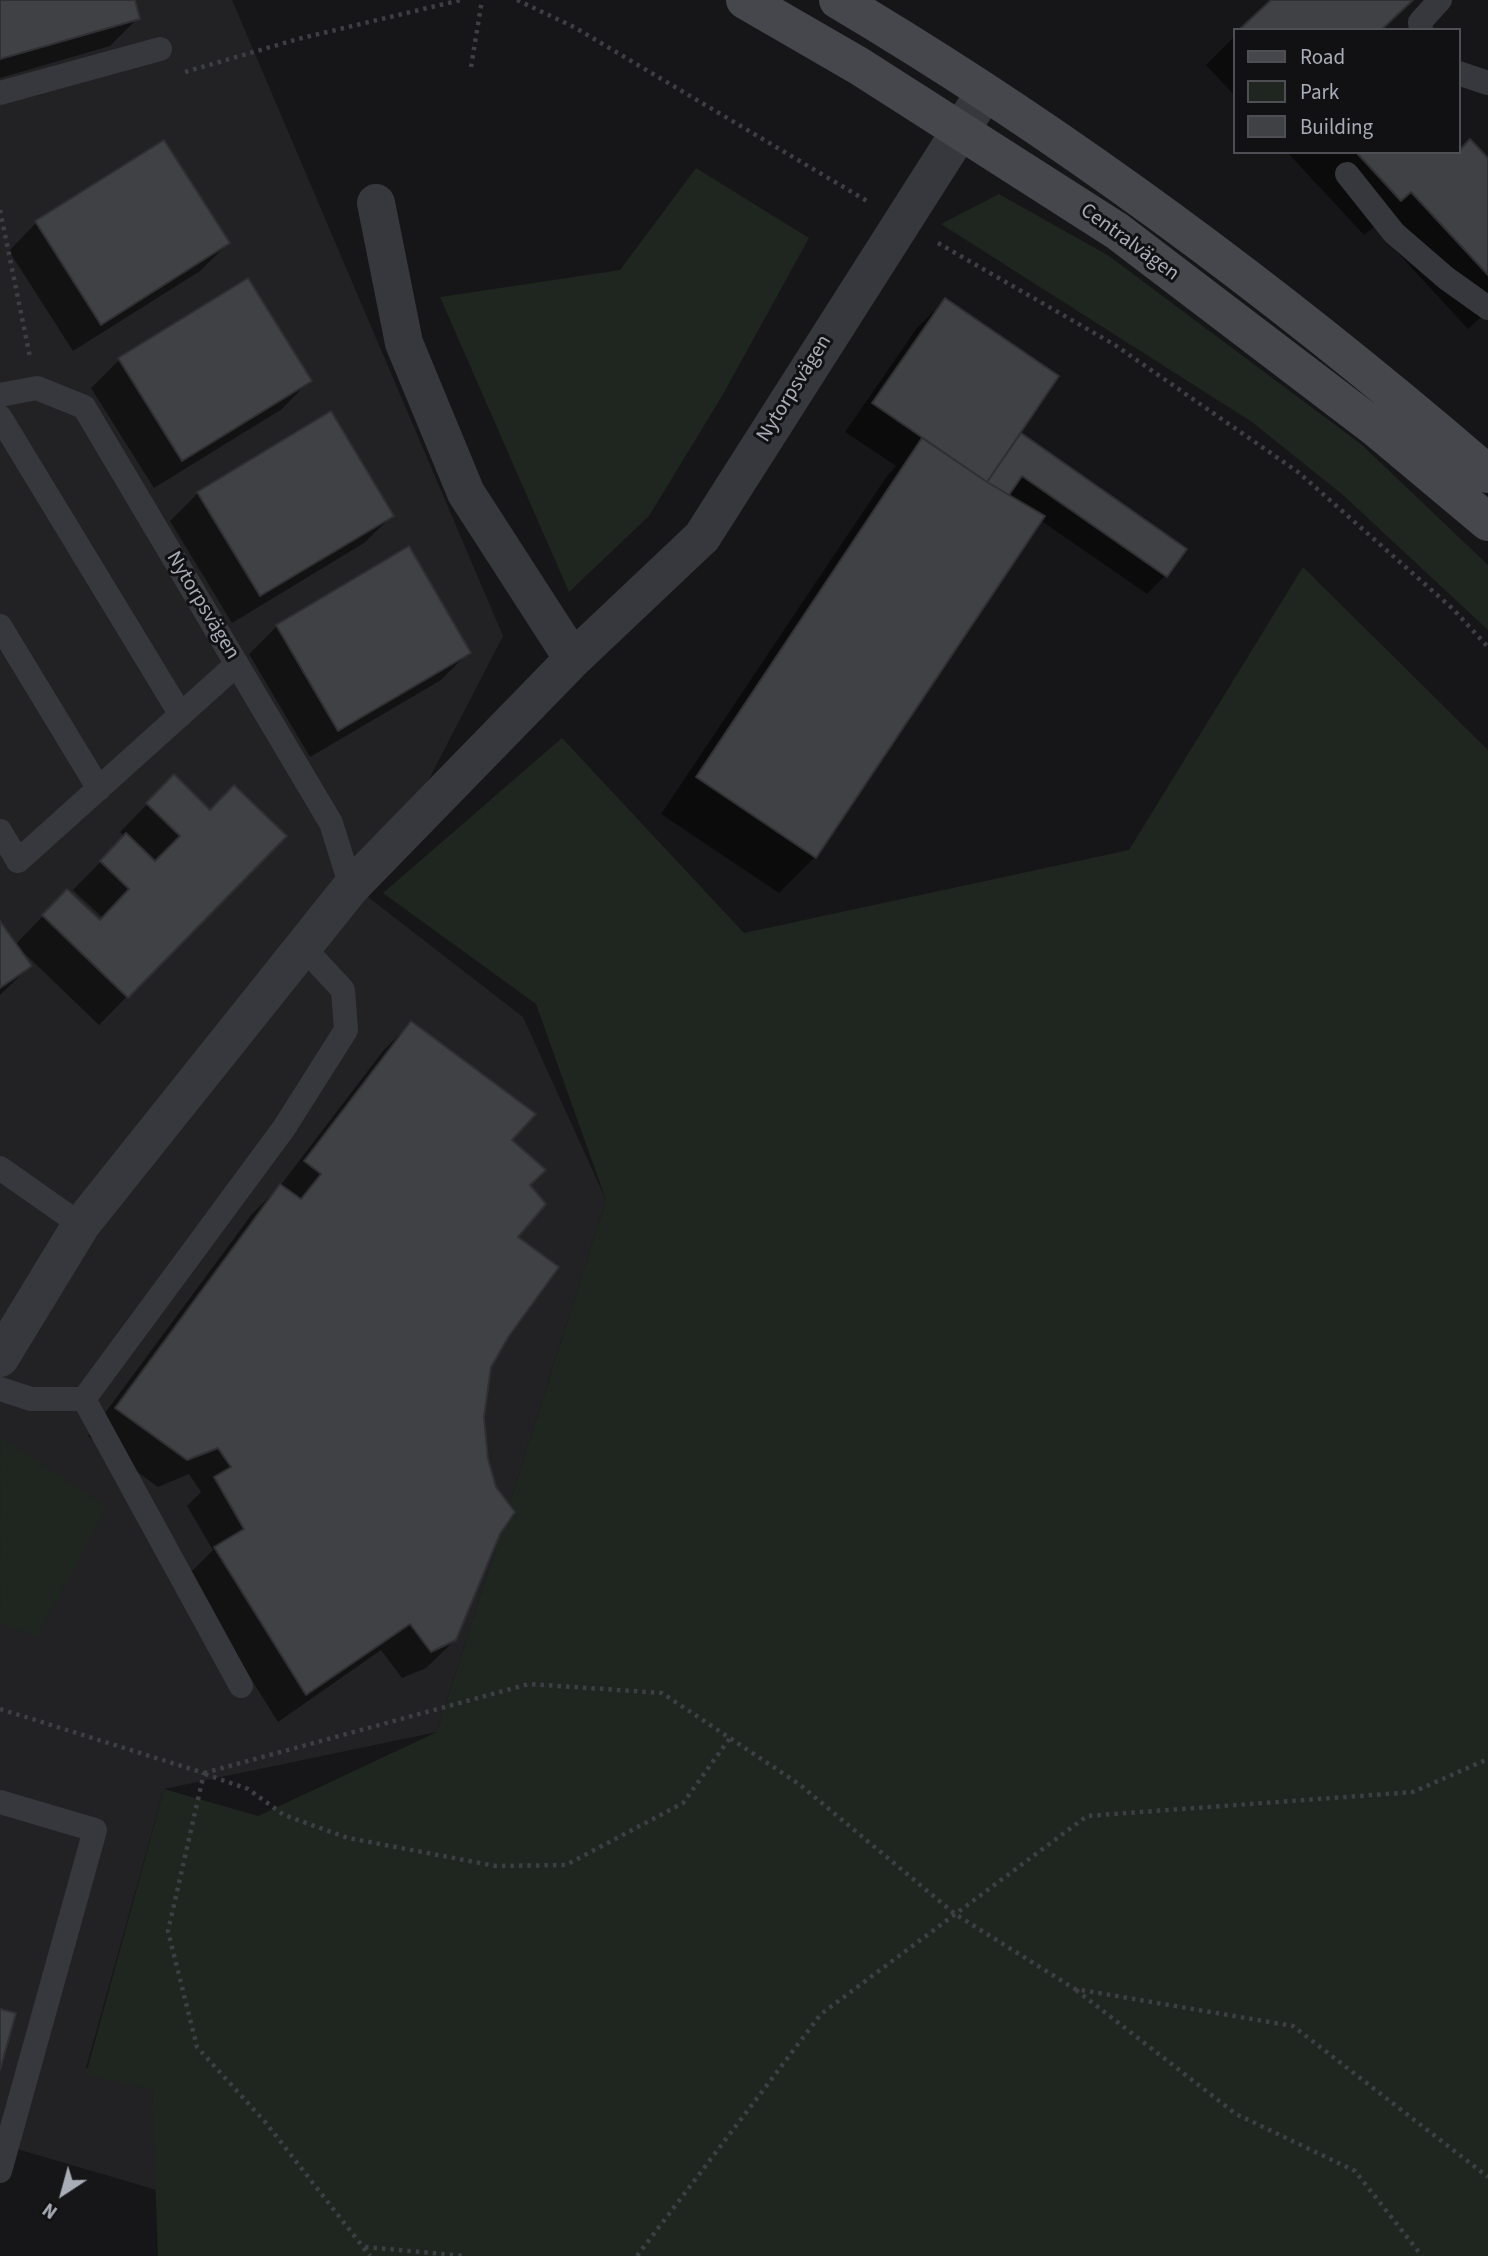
<!DOCTYPE html>
<html>
<head>
<meta charset="utf-8">
<style>
  body { margin:0 }
  #map { position:relative; width:1488px; height:2256px; overflow:hidden; background:#161618; font-family:"Source Sans 3",sans-serif }
  canvas { display:block }
  .legend { position:absolute; left:1233px; top:28px; width:228px; height:126px; box-sizing:border-box; background:#111113; border:2px solid #4d4f55; margin:0; padding:9px 12px; list-style:none; font-size:21px; color:#a8adb8 }
  .legend li { display:flex; align-items:center; gap:14px; height:35px }
  .legend b { width:35px; border:2px solid #4d4f55 }
  .north { position:absolute; left:28px; top:2158px; width:70px; height:70px; -webkit-text-stroke:5px #111113; paint-order:stroke; rotate:216deg; font-size:19px; font-weight:700; line-height:28px; text-align:center; color:#a8adb8 }
  .north::after { content:''; display:block; margin:auto; width:24px; height:32px; background:#a8adb8; clip-path:polygon(50% 0,100% 100%,50% 72%,0 100%) }
</style>
</head>
<body>
<div id="map">
<canvas width="1488" height="2256"></canvas>
<ul class="legend">
<li><b style="height:9px;background:#45474d"></b>Road</li>
<li><b style="height:19px;background:#1e261f"></b>Park</li>
<li><b style="height:19px;background:#404145"></b>Building</li>
</ul>
<div class="north">N</div>
</div>
<script>
const g = document.querySelector('canvas').getContext('2d');
g.lineJoin = 'round';
function paint(path, color) { g.fillStyle = color; g.fill(path, 'evenodd'); }
function stroke(path, color, width, dash) { g.strokeStyle = color; g.lineWidth = width; g.lineCap = dash ? 'butt' : 'round'; g.setLineDash(dash || []); g.stroke(path); }
function drawText(font, color, halo, rows, align = 'center') {
  g.font = font + ' "Source Sans 3",sans-serif'; g.lineWidth = 6; g.setLineDash([]); g.textBaseline = 'middle'; g.strokeStyle = halo; g.fillStyle = color; for (const [text, x, y, turn = 0] of rows) {
    g.save(); g.translate(x, y); g.rotate((+turn || 0) * Math.PI / 180); g.textAlign = isNaN(turn) ? turn : align; if (halo) g.strokeText(text, 0, 0); g.fillText(text, 0, 0); g.restore();
  }
}
paint(new Path2D(`
  M 0,0 L 232,0 L 503,636 L 368,897 L 523,1017 L 606,1200 L 437,1732 L 164,1789 L 86,2068 L 152,2090 L 160,2191 L 0,2144 Z`), '#222225');
paint(new Path2D(`
  M 696,168 L 809,238 L 722,396 L 649,516 L 569,592 L 440,297 L 620,270 Z
  M 999,194 L 1109,256 L 1362,445 L 1488,565 L 1488,630 L 1343,495 L 1252,422 L 941,224 Z
  M 1303,567 L 1488,750 L 1488,2256 L 158,2256 L 152,2090 L 86,2074 L 164,1789 L 258,1816 L 437,1732 L 606,1200 L 536,1004 L 383,893 L 562,738 L 744,933 L 1129,850 Z
  M 1,1437 L 107,1507 L 37,1637 L 0,1623 Z`), '#1e261f');
paint(new Path2D(`
  M 0,0 L 133,0 L 138,18 L 110,46 L 0,78 Z
  M 1234,37 L 1234,95 L 1206,65 Z
  M 1287,152 L 1458,152 L 1488,161 L 1488,311 L 1468,329 L 1374,227 L 1364,235 Z
  M 36,223 L 228,243 L 200,271 L 73,351 L 9,251 Z
  M 247,281 L 309,381 L 282,409 L 154,488 L 91,388 L 119,360 Z
  M 945,300 L 1018,433 L 1184,549 L 1166,575 L 1147,594 L 1040,520 L 815,857 L 779,893 L 661,814 L 887,476 L 896,466 L 845,432 L 917,328 Z
  M 198,493 L 392,516 L 364,543 L 232,623 L 170,521 Z
  M 277,626 L 469,652 L 441,680 L 310,757 L 249,654 Z
  M 174,777 L 210,812 L 284,836 L 99,1025 L 19,948 L 30,966 L 0,995 L 0,924 L 15,945 L 67,891 L 100,922 L 103,918 L 73,890 L 125,837 L 120,832 Z
  M 411,1023 L 509,1141 L 528,1185 L 515,1237 L 508,1335 L 490,1366 L 483,1417 L 498,1533 L 455,1640 L 426,1668 L 402,1678 L 381,1650 L 278,1722 L 187,1576 L 213,1550 L 187,1506 L 201,1492 L 189,1474 L 158,1487 L 88,1436 L 252,1214 L 280,1186 L 383,1051 Z`), '#0007');
const building = new Path2D(`
  M 0,0 L 135,0 L 140,19 L 0,59 Z
  M 1271,0 L 1413,0 L 1381,30 L 1243,30 L 1241,28 Z
  M 1470,139 L 1488,158 L 1488,275 L 1411,192 L 1401,201 L 1356,152 L 1458,152 Z
  M 164,140 L 230,243 L 101,325 L 35,221 Z
  M 248,278 L 312,381 L 182,461 L 118,358 Z
  M 945,298 L 1059,376 L 987,482 L 872,403 Z
  M 331,411 L 394,516 L 260,596 L 197,492 Z
  M 1021,433 L 1187,549 L 1167,577 L 1022,476 L 1009,495 L 987,482 Z
  M 922,438 L 987,482 L 1045,516 L 816,858 L 696,777 Z
  M 409,546 L 471,653 L 338,731 L 276,625 Z
  M 174,774 L 210,810 L 234,785 L 287,836 L 128,998 L 42,915 L 67,889 L 100,920 L 129,889 L 100,861 L 126,833 L 155,861 L 180,836 L 146,803 Z
  M 0,921 L 32,966 L 0,988 Z
  M 411,1021 L 536,1114 L 512,1140 L 546,1170 L 530,1185 L 546,1204 L 518,1237 L 559,1267 L 509,1336 L 491,1367 L 484,1417 L 488,1459 L 496,1487 L 515,1512 L 500,1534 L 456,1640 L 431,1652 L 410,1624 L 306,1695 L 214,1547 L 244,1529 L 214,1477 L 231,1467 L 218,1448 L 187,1460 L 115,1408 L 280,1184 L 301,1199 L 321,1174 L 304,1161 Z
  M 0,2009 L 16,2013 L 0,2070 Z`);
paint(building, '#404145');
stroke(building, '#303034', 2);
stroke(new Path2D(`
  M 517,0 L 574,27 L 867,201
  M 471,67 L 482,0
  M 185,72 L 298,39 L 461,0
  M 0,210 L 30,357
  M 938,243 L 1115,345 L 1298,472 L 1453,609 L 1488,647
  M 0,1709 L 204,1773 L 168,1931 L 197,2047 L 266,2123 L 370,2256
  M 204,1773 L 529,1684 L 662,1693 L 799,1784 L 955,1914 L 1075,1989 L 1293,2026 L 1488,2177
  M 205,1774 L 248,1789 L 284,1815 L 348,1838 L 496,1866 L 566,1865 L 683,1803 L 730,1738
  M 1076,1990 L 1236,2114 L 1355,2171 L 1422,2256
  M 365,2247 L 465,2256
  M 637,2256 L 821,2014 L 1087,1816 L 1413,1792 L 1488,1759`), '#3d3f44', 4.5, [3.5, 5]);
stroke(new Path2D(`
  M 1421,30 L 1420,22 L 1440,0
  M 1458,73 L 1488,83
  M 0,93 L 160,49
  M 1347,174 L 1394,233 L 1446,278 L 1488,308
  M 0,395 L 37,388 L 84,407 L 331,823 L 351,887
  M 0,417 L 181,715
  M 0,626 L 99,789
  M 0,831 L 18,861 L 237,664
  M 0,1168 L 81,1225
  M 0,1389 L 31,1399 L 84,1399 L 284,1128 L 346,1030 L 343,990 L 303,947
  M 84,1399 L 241,1686
  M 0,1802 L 95,1830 L 0,2171`), '#37383d', 24);
stroke(new Path2D(`
  M 376,203 L 404,343 L 466,493 L 573,659
  M 0,1358 L 81,1225 L 351,887 L 573,659 L 702,537 L 985,92`), '#37383d', 38);
stroke(new Path2D(`
  M 745,0 L 859,66 L 1117,231 L 1377,429 L 1488,522
  M 838,0 C 1069,137 1285,299 1488,474`), '#45474d', 38);
drawText('21px', '#a8adb8', '#111113', [
  ["Centralvägen",1129,243,36],
  ["Nytorpsvägen",795,389,-58],
  ["Nytorpsvägen",202,606,59]
]);
</script>
</body>
</html>
